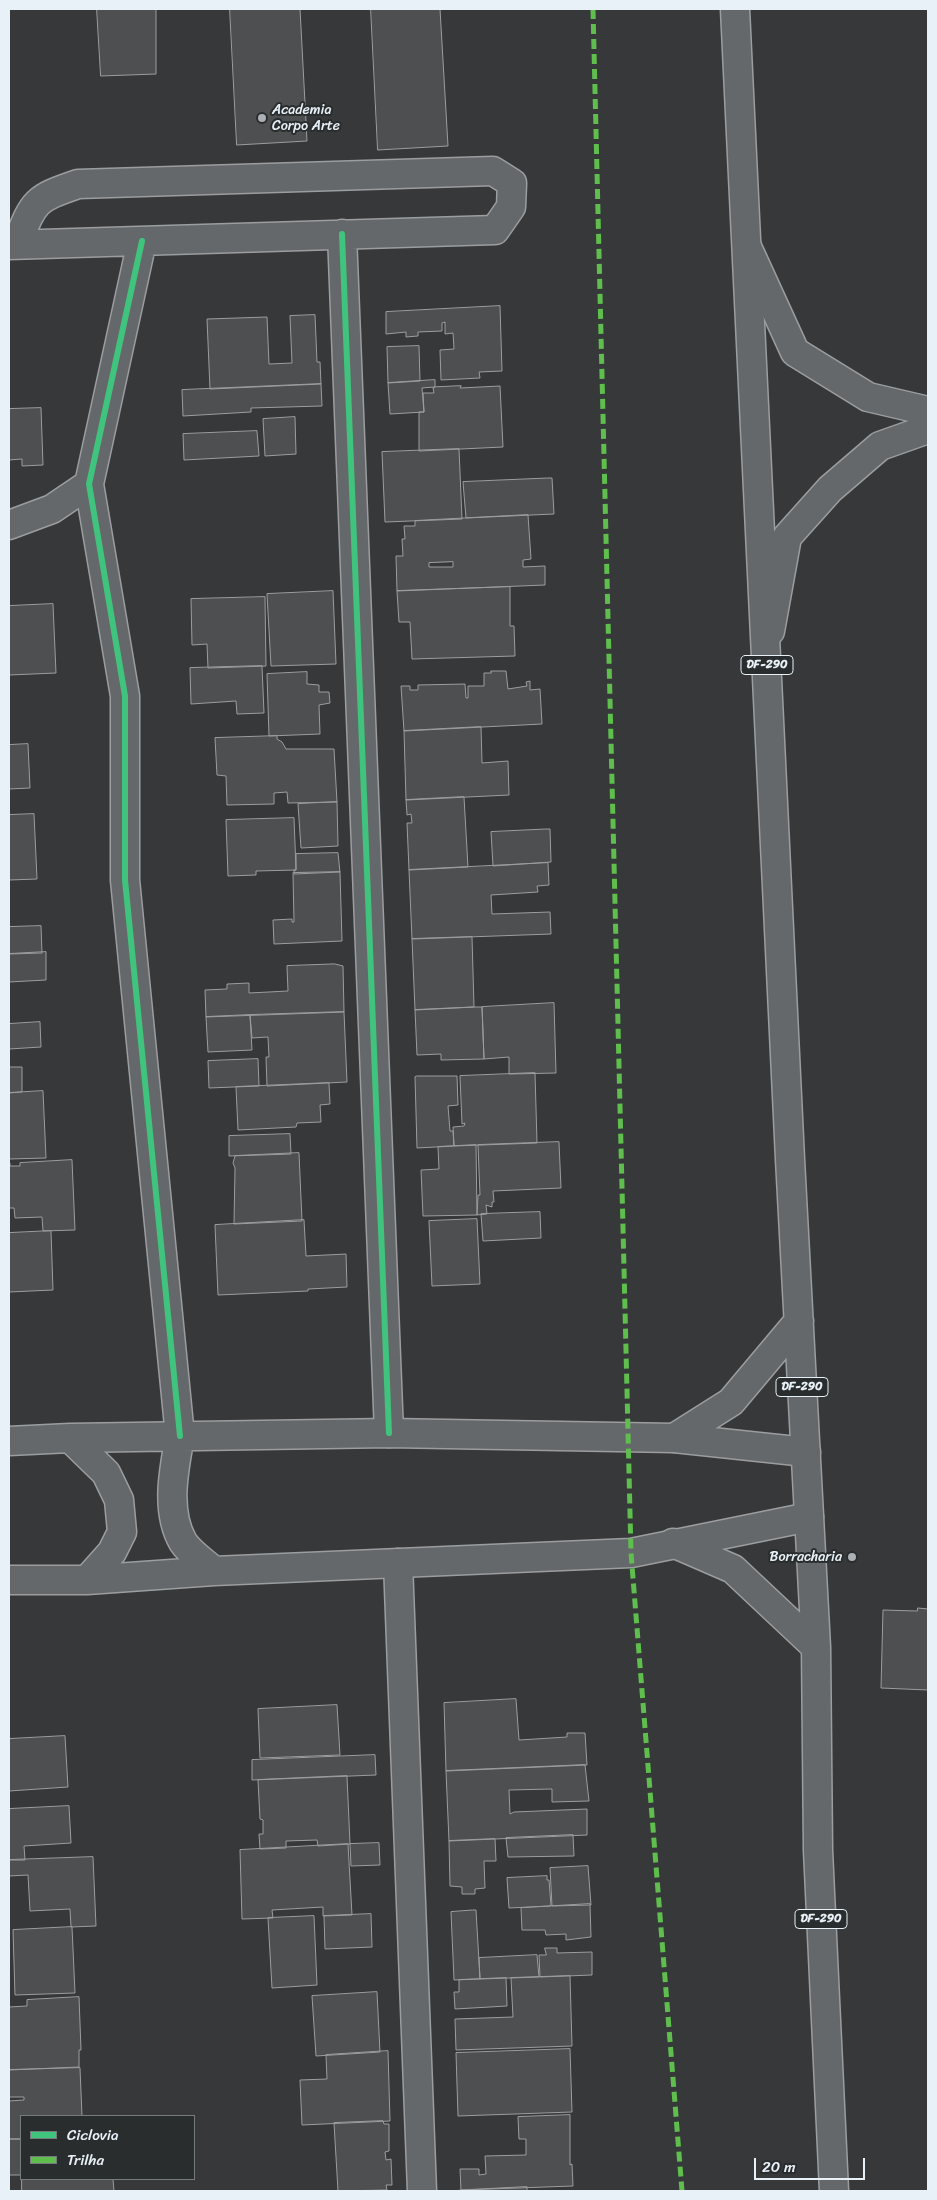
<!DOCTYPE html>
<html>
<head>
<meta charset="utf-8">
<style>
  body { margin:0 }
  #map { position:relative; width:937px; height:2200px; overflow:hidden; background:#363839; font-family:Sriracha,sans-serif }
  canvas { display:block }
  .frame { position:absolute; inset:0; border:10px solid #e8f1f8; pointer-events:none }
  .legend { position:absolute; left:20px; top:2115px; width:175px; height:65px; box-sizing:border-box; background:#2a2d2e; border:1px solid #767b7f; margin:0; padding:6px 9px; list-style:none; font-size:15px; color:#e8f1f8 }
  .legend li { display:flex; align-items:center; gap:10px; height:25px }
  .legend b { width:25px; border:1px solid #767b7f }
  .scale { position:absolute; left:754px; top:2158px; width:111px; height:22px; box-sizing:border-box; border:2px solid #e8f1f8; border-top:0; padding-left:6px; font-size:15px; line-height:18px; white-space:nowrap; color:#e8f1f8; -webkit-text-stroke:4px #2a2d2e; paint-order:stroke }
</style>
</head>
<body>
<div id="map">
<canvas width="937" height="2200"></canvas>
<div class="frame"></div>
<ul class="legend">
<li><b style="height:6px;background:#40c37c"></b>Ciclovia</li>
<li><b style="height:6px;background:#5fbe4e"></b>Trilha</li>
</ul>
<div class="scale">20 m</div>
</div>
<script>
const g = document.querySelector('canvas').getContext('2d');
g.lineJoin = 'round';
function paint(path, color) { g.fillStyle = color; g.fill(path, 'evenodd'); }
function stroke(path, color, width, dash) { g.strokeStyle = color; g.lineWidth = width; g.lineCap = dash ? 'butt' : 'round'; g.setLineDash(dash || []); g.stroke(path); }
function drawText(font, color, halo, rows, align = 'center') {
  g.font = font + ' Sriracha,sans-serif'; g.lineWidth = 4; g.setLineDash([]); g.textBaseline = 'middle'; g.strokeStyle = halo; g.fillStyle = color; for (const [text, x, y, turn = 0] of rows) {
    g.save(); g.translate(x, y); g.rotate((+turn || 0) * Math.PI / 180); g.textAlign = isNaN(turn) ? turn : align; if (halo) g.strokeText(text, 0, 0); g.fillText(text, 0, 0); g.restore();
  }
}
const building = new Path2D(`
  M 97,9 L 156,9 L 156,74 L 101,76 Z
  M 230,9 L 300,9 L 307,141 L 237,145 Z
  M 371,9 L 440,9 L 448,146 L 378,150 Z
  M 500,306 L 502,371 L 479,372 L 480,378 L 441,380 L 440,350 L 454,349 L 453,333 L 445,334 L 445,322 L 442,323 L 442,331 L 418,332 L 418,336 L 406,337 L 406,332 L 386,334 L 386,312 Z
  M 315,315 L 317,362 L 320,362 L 321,384 L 210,389 L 207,319 L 267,317 L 269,364 L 292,363 L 290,316 Z
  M 419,346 L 420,381 L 388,383 L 387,347 Z
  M 435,380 L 435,387 L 422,388 L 424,412 L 390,414 L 388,383 Z
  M 321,384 L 322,406 L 251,408 L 251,412 L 183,416 L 182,390 Z
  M 461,386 L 460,388 L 500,386 L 503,447 L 419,451 L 419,412 L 424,412 L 423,393 L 434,393 L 433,388 L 435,387 Z
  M 41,408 L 43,465 L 22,466 L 22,459 L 9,460 L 9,409 Z
  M 295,417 L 296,454 L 265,456 L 263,419 Z
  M 257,431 L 259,456 L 184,460 L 183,434 Z
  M 459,449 L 462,519 L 385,522 L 382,452 Z
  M 548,478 L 552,478 L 554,514 L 466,518 L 463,482 Z
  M 528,515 L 531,559 L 523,560 L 523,567 L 545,566 L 545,585 L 397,591 L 396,556 L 403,556 L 402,539 L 405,539 L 404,526 L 415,526 L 415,521 ZM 453,562 L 453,567 L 429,567 L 429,563 Z
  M 510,587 L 510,626 L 514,626 L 515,656 L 412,659 L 410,622 L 399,622 L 397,591 Z
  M 333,591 L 336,664 L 271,666 L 267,594 Z
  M 265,597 L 266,666 L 208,668 L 207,644 L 192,645 L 191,599 Z
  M 53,604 L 56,673 L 9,675 L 9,606 Z
  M 262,666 L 264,713 L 237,714 L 236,701 L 191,704 L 190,668 Z
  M 491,671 L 506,671 L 508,689 L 527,686 L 526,682 L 530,681 L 530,690 L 540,689 L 542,724 L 404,731 L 401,686 L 410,686 L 410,690 L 418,690 L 418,685 L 465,684 L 466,698 L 468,698 L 468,686 L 484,686 L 484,673 L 491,673 Z
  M 307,672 L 307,684 L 319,685 L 319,692 L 329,692 L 330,703 L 319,705 L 320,734 L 269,736 L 267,674 Z
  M 481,727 L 482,763 L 508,761 L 509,795 L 406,800 L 404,731 Z
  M 277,736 L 277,739 L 282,742 L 286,749 L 334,749 L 337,802 L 288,803 L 287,792 L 274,793 L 274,804 L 227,805 L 226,776 L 217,775 L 215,738 Z
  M 28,744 L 30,788 L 9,789 L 9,745 Z
  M 464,797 L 468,867 L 409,870 L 407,823 L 412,823 L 411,814 L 407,815 L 406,800 Z
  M 337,802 L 338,846 L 301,848 L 298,804 Z
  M 34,814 L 37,879 L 9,880 L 9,815 Z
  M 294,818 L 296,870 L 256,871 L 256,875 L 228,876 L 226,820 Z
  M 546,829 L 550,829 L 551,862 L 493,866 L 491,832 Z
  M 338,853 L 340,872 L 294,874 L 294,870 L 296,870 L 296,854 Z
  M 548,863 L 549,885 L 537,886 L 538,892 L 491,895 L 492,914 L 550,912 L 551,934 L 412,939 L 409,870 Z
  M 340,872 L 342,941 L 274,944 L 273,920 L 292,919 L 292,922 L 294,922 L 293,873 Z
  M 41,926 L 42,953 L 9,954 L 9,927 Z
  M 472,937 L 474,1007 L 415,1010 L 412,939 Z
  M 46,952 L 46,980 L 9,982 L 9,954 Z
  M 335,964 L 343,966 L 344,1012 L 206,1017 L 205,990 L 227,989 L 227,984 L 249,983 L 249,993 L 288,991 L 287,966 Z
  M 554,1003 L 556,1073 L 509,1074 L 509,1057 L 484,1059 L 482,1007 Z
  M 474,1007 L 482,1007 L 484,1059 L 441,1060 L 441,1054 L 417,1055 L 415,1010 Z
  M 344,1012 L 347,1082 L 267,1086 L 266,1057 L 269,1057 L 268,1037 L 252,1038 L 250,1015 Z
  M 250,1015 L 252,1050 L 208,1052 L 206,1017 Z
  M 40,1022 L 41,1047 L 9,1049 L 9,1024 Z
  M 258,1059 L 259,1086 L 209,1088 L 208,1061 Z
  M 9,1067 L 22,1067 L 22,1092 L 9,1093 Z
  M 535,1073 L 537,1143 L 454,1146 L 453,1127 L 464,1126 L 465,1123 L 462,1124 L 460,1076 Z
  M 417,1076 L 457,1076 L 458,1105 L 448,1106 L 450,1131 L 453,1131 L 454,1146 L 417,1148 L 415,1077 Z
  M 329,1083 L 330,1104 L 320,1105 L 321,1122 L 297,1123 L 296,1127 L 238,1130 L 236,1087 Z
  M 43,1091 L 46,1158 L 9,1159 L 9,1093 Z
  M 290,1134 L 291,1154 L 229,1156 L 229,1136 Z
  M 559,1142 L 561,1188 L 493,1191 L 494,1202 L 492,1202 L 492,1207 L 486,1205 L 487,1214 L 477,1215 L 478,1195 L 480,1195 L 478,1145 Z
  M 476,1145 L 477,1215 L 423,1216 L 421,1170 L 439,1169 L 438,1147 Z
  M 299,1153 L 302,1221 L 234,1224 L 235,1168 L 233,1163 L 235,1156 Z
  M 72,1160 L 75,1230 L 43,1231 L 42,1217 L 15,1218 L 14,1208 L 9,1208 L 9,1163 L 10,1163 L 10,1166 L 20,1166 L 20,1163 Z
  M 540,1212 L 541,1238 L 483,1241 L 481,1214 Z
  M 477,1219 L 480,1284 L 432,1286 L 429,1221 Z
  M 304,1220 L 306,1256 L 346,1254 L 347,1287 L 308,1289 L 308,1291 L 218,1295 L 215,1225 Z
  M 51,1231 L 53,1290 L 9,1292 L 9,1233 Z
  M 918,1608 L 928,1609 L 928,1690 L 881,1688 L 883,1610 L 917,1611 Z
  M 516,1699 L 519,1740 L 567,1737 L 567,1733 L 585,1733 L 587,1765 L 446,1771 L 444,1703 Z
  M 337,1705 L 340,1755 L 260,1758 L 258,1709 Z
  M 65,1736 L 68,1787 L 9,1791 L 9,1739 Z
  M 375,1755 L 376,1775 L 252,1780 L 252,1760 Z
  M 585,1765 L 589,1801 L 552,1802 L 552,1789 L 509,1790 L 510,1814 L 514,1812 L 587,1809 L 587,1835 L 449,1841 L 446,1771 Z
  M 347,1776 L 350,1844 L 318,1846 L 317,1840 L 286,1841 L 286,1848 L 260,1849 L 259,1834 L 263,1834 L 263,1820 L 260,1819 L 258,1780 Z
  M 69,1806 L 71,1843 L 24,1846 L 25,1860 L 9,1860 L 9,1809 Z
  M 573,1835 L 574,1856 L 508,1857 L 506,1838 Z
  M 495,1839 L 496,1861 L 484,1861 L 485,1888 L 475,1889 L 475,1894 L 462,1894 L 462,1887 L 450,1886 L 449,1841 Z
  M 379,1843 L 380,1865 L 351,1866 L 350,1844 Z
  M 348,1844 L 352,1915 L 323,1916 L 323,1907 L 272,1910 L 273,1918 L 242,1919 L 240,1850 Z
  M 93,1857 L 96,1926 L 71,1927 L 70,1909 L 30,1911 L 28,1875 L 9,1876 L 9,1860 Z
  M 588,1866 L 591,1905 L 552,1906 L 550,1868 Z
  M 547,1876 L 547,1880 L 549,1880 L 551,1906 L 509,1908 L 507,1878 Z
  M 590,1904 L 591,1937 L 566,1940 L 566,1934 L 546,1935 L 545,1930 L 522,1930 L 521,1908 Z
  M 473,1910 L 476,1910 L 480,1979 L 454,1980 L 451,1912 Z
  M 371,1914 L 372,1947 L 325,1949 L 324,1916 Z
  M 314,1916 L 317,1985 L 272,1988 L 268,1918 Z
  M 72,1927 L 75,1993 L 15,1995 L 13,1930 Z
  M 545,1948 L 557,1948 L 557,1953 L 592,1952 L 592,1975 L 540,1977 L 539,1955 L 546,1955 Z
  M 537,1955 L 539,1977 L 480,1979 L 479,1958 Z
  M 570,1976 L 572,2046 L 456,2050 L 455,2019 L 513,2017 L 511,1978 Z
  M 506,1978 L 507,2006 L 455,2009 L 454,1992 L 459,1992 L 459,1980 Z
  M 377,1992 L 380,2052 L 316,2056 L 312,1996 Z
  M 79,1997 L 81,2050 L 79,2050 L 79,2067 L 9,2070 L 9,2007 L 27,2006 L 27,2000 Z
  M 570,2049 L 572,2112 L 458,2116 L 456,2053 Z
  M 388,2051 L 390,2121 L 302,2125 L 300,2080 L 327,2079 L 326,2055 Z
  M 80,2068 L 82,2116 L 21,2116 L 21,2139 L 9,2139 L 9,2101 L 24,2100 L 24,2097 L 9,2097 L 9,2070 Z
  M 570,2115 L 570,2165 L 572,2164 L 573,2186 L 461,2190 L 460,2169 L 479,2169 L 479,2175 L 486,2174 L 485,2156 L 526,2155 L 526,2139 L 519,2139 L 518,2117 Z
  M 383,2121 L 384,2124 L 389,2124 L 389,2151 L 385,2152 L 386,2160 L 391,2159 L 392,2185 L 386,2185 L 387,2190 L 338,2191 L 334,2123 Z
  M 9,2139 L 21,2139 L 21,2175 L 9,2175 Z
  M 22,2179 L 113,2179 L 114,2191 L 22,2191 Z
  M 527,2187 L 527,2191 L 455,2191 L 461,2190 Z`);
paint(building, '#4e4f50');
stroke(building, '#9b9d9f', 1);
const minor = new Path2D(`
  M 342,234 L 389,1433
  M 142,241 L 89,484 L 125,696 L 125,880 L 180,1436
  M 9,245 L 495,230 L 511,207 L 512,183 L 493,171 L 78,184 C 34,199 34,201 17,244
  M 747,247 L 795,352 L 868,397 L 928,411
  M 9,525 L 52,509 L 89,484
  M 770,631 L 787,537 L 830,489 L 880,446 L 928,429
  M 398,1563 L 422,2191`);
const major = new Path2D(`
  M 180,1436 C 174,1469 165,1511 183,1542 C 190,1553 205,1563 214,1571
  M 70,1438 L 106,1473 L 119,1500 L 122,1532 L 112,1552 L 87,1580
  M 9,1441 L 70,1438 L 389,1433 L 674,1438 L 806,1452
  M 9,1580 L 87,1580 L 214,1571 L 631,1553 L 809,1517`);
const highway = new Path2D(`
  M 735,9 L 790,1159 L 816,1647 L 818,1850 L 834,2191
  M 674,1438 L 731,1402 L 799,1321
  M 673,1543 L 733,1569 L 816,1647`);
stroke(minor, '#9b9d9f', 31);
stroke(major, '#9b9d9f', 31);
stroke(highway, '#9b9d9f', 31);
stroke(minor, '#65686b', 28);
stroke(major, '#65686b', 28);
stroke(highway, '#65686b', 28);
stroke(new Path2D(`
  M 593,9 L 631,1553 L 682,2191`), '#5fbe4e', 5, [10, 5]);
stroke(new Path2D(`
  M 342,234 L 389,1433
  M 142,241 L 89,484 L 125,696 L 125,880 L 180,1436`), '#40c37c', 6);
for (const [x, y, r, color] of [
  [262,118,5,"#aab0b5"],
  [852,1557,5,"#aab0b5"]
]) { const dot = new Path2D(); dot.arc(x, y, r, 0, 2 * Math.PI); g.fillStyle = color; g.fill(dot); stroke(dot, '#2a2d2e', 2); }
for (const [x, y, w] of [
  [767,665,52],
  [802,1387,52],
  [821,1919,52]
]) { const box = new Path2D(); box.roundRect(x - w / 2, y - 9.5, w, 19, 4); g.fillStyle = '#2a2d2e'; g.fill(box); stroke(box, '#e8f1f8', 1); }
drawText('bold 12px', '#e8f1f8', null, [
  ["DF-290",767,665],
  ["DF-290",802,1387],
  ["DF-290",821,1919]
]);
drawText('14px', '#e8f1f8', '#2a2d2e', [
  ["Academia",272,110],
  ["Corpo Arte",272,126],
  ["Borracharia",842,1557,"right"]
], 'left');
</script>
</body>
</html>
